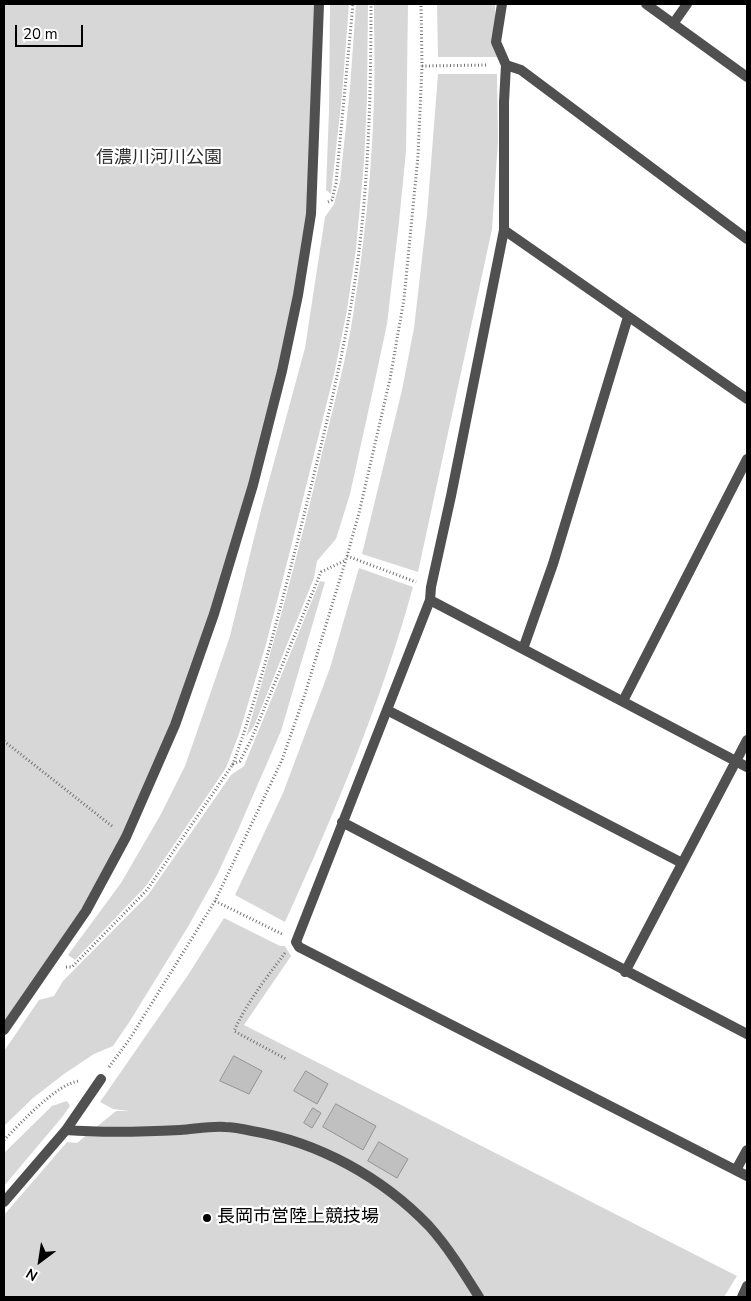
<!DOCTYPE html>
<html>
<head>
<meta charset="utf-8">
<style>
  body { margin:0 }
  #map { position:relative; width:751px; height:1301px; overflow:hidden; background:#fff; font-family:"Nunito Sans",sans-serif }
  canvas { display:block }
  .frame { position:absolute; inset:0; border:5px solid #000; pointer-events:none }
  .north { position:absolute; left:15px; top:1236px; width:50px; height:50px; -webkit-text-stroke:4px #fff; paint-order:stroke; rotate:211deg; font-size:14px; font-weight:700; line-height:20px; text-align:center; color:#000 }
  .north::after { content:''; display:block; margin:auto; width:18px; height:22px; background:#000; clip-path:polygon(50% 0,100% 100%,50% 72%,0 100%) }
  .scale { position:absolute; left:15px; top:25px; width:68px; height:22px; box-sizing:border-box; border:2px solid #000; border-top:0; padding-left:6px; font-size:15px; line-height:18px; white-space:nowrap; color:#000; -webkit-text-stroke:4px #fff; paint-order:stroke }
</style>
</head>
<body>
<div id="map">
<canvas width="751" height="1301"></canvas>
<div class="frame"></div>
<div class="north">N</div>
<div class="scale">20 m</div>
</div>
<script>
const g = document.querySelector('canvas').getContext('2d');
g.lineJoin = 'round';
function paint(path, color) { g.fillStyle = color; g.fill(path, 'evenodd'); }
function stroke(path, color, width, dash) { g.strokeStyle = color; g.lineWidth = width; g.lineCap = dash ? 'butt' : 'round'; g.setLineDash(dash || []); g.stroke(path); }
function drawText(font, color, halo, rows, align = 'center') {
  g.font = font + ' "Nunito Sans","Noto Sans JP",sans-serif'; g.lineWidth = 4.5; g.setLineDash([]); g.textBaseline = 'middle'; g.strokeStyle = halo; g.fillStyle = color; for (const [text, x, y, turn = 0] of rows) {
    g.save(); g.translate(x, y); g.rotate((+turn || 0) * Math.PI / 180); g.textAlign = isNaN(turn) ? turn : align; if (halo) g.strokeText(text, 0, 0); g.fillText(text, 0, 0); g.restore();
  }
}
paint(new Path2D(`
  M 4,4 L 319,4 L 311,214 L 253,485 L 175,725 L 86,911 L 4,1030 Z
  M 330,4 L 349,4 L 342,95 L 331,194 L 326,190 L 329,110 Z
  M 356,4 L 368,4 L 367,98 L 364,162 L 356,249 L 347,310 L 335,370 L 288,559 L 266,644 L 239,734 L 226,768 L 146,886 L 75,960 L 68,955 L 121,883 L 161,814 L 185,766 L 206,706 L 230,636 L 261,510 L 305,348 L 325,217 L 334,204 L 340,182 L 350,88 Z
  M 374,4 L 408,4 L 406,151 L 399,222 L 387,324 L 371,399 L 350,494 L 336,539 L 317,561 L 314,578 L 254,726 L 246,737 C 274,643 300,548 322,453 C 334,405 347,357 354,309 C 365,239 372,169 374,98 C 375,67 374,35 374,4 Z
  M 437,4 L 495,4 L 497,57 L 438,57 Z
  M 438,74 L 497,74 L 498,141 L 492,229 L 418,572 L 362,554 L 402,390 L 414,328 L 427,215 Z
  M 359,568 L 413,587 C 381,703 335,812 285,922 L 235,895 L 283,793 L 330,668 Z
  M 320,581 L 325,582 L 281,731 L 238,830 L 217,875 L 189,925 L 130,1021 L 113,1046 L 94,1054 L 64,1074 L 33,1098 L 4,1126 L 4,1051 L 39,1000 L 54,996 L 63,981 L 148,895 L 231,775 L 244,766 Z
  M 224,918 L 280,946 L 285,946 L 291,956 L 244,1025 L 737,1276 L 724,1297 L 4,1297 L 4,1215 L 67,1142 L 77,1143 L 116,1111 L 129,1111 L 113,1109 L 100,1102 L 188,975 Z
  M 67,1101 L 70,1106 L 63,1116 L 4,1186 L 4,1153 L 52,1106 Z`), '#d7d7d7');
const building = new Path2D(`
  M 234,1056 L 262,1071 L 249,1094 L 220,1081 Z
  M 306,1071 L 328,1084 L 317,1104 L 294,1091 Z
  M 336,1104 L 376,1126 L 363,1150 L 323,1127 Z
  M 313,1108 L 321,1113 L 312,1128 L 304,1123 Z
  M 379,1142 L 408,1159 L 397,1178 L 368,1161 Z`);
paint(building, '#c0c0c0');
stroke(building, '#949494', 1);
stroke(new Path2D(`
  M 422,66 L 488,65
  M 328,202 L 332,200 L 336,183 L 353,4
  M 347,556 L 416,582
  M 344,561 L 321,572 L 251,740 L 240,761 L 233,764 C 259,692 278,617 297,543 C 316,466 336,389 350,311 C 368,210 371,106 371,4
  M 4,741 L 113,827
  M 215,901 L 282,934
  M 285,953 C 267,977 247,1002 234,1031 L 286,1059
  M 66,967 L 72,967 L 147,890 L 233,764
  M 109,1067 L 129,1040 L 215,901 L 282,760 L 304,697 L 347,556 L 359,513 L 390,379 L 404,299 L 418,156 L 422,66 L 421,4
  M 4,1140 C 21,1123 56,1084 79,1081`), '#727272', 3, [1, 2.5]);
stroke(new Path2D(`
  M 4,1030 L 86,911 L 126,837 L 175,725 L 214,614 L 253,485 L 282,371 L 298,295 L 311,214 L 319,4
  M 66,1130 C 104,1133 142,1132 180,1130 C 195,1129 210,1126 225,1127 C 234,1127 243,1129 252,1131 C 318,1142 382,1177 429,1226 C 448,1247 464,1273 479,1297
  M 4,1202 L 66,1130 L 101,1079`), '#505050', 10);
stroke(new Path2D(`
  M 502,4 L 496,42 L 506,65 L 504,102 L 504,230 L 451,496 L 431,587 L 430,600 L 296,942 L 299,947 L 747,1176
  M 646,4 L 747,77
  M 673,24 L 687,4
  M 506,65 L 521,70 L 747,239
  M 504,230 L 747,399
  M 430,600 L 747,767
  M 523,649 L 553,564 L 628,317
  M 623,701 L 747,459
  M 387,710 L 682,863
  M 342,822 L 747,1034
  M 625,972 L 747,740
  M 736,1170 L 747,1150
  M 742,1297 L 747,1286`), '#505050', 10);
for (const [x, y, r, color] of [
  [207,1218,5,"#000"]
]) { const dot = new Path2D(); dot.arc(x, y, r, 0, 2 * Math.PI); g.fillStyle = color; g.fill(dot); stroke(dot, '#fff', 2); }
drawText('18px', '#2e2e2e', '#fff', [
  ["信濃川河川公園",159,159]
]);
drawText('18px', '#000', '#fff', [
  ["長岡市営陸上競技場",217,1218]
], 'left');
</script>
</body>
</html>
